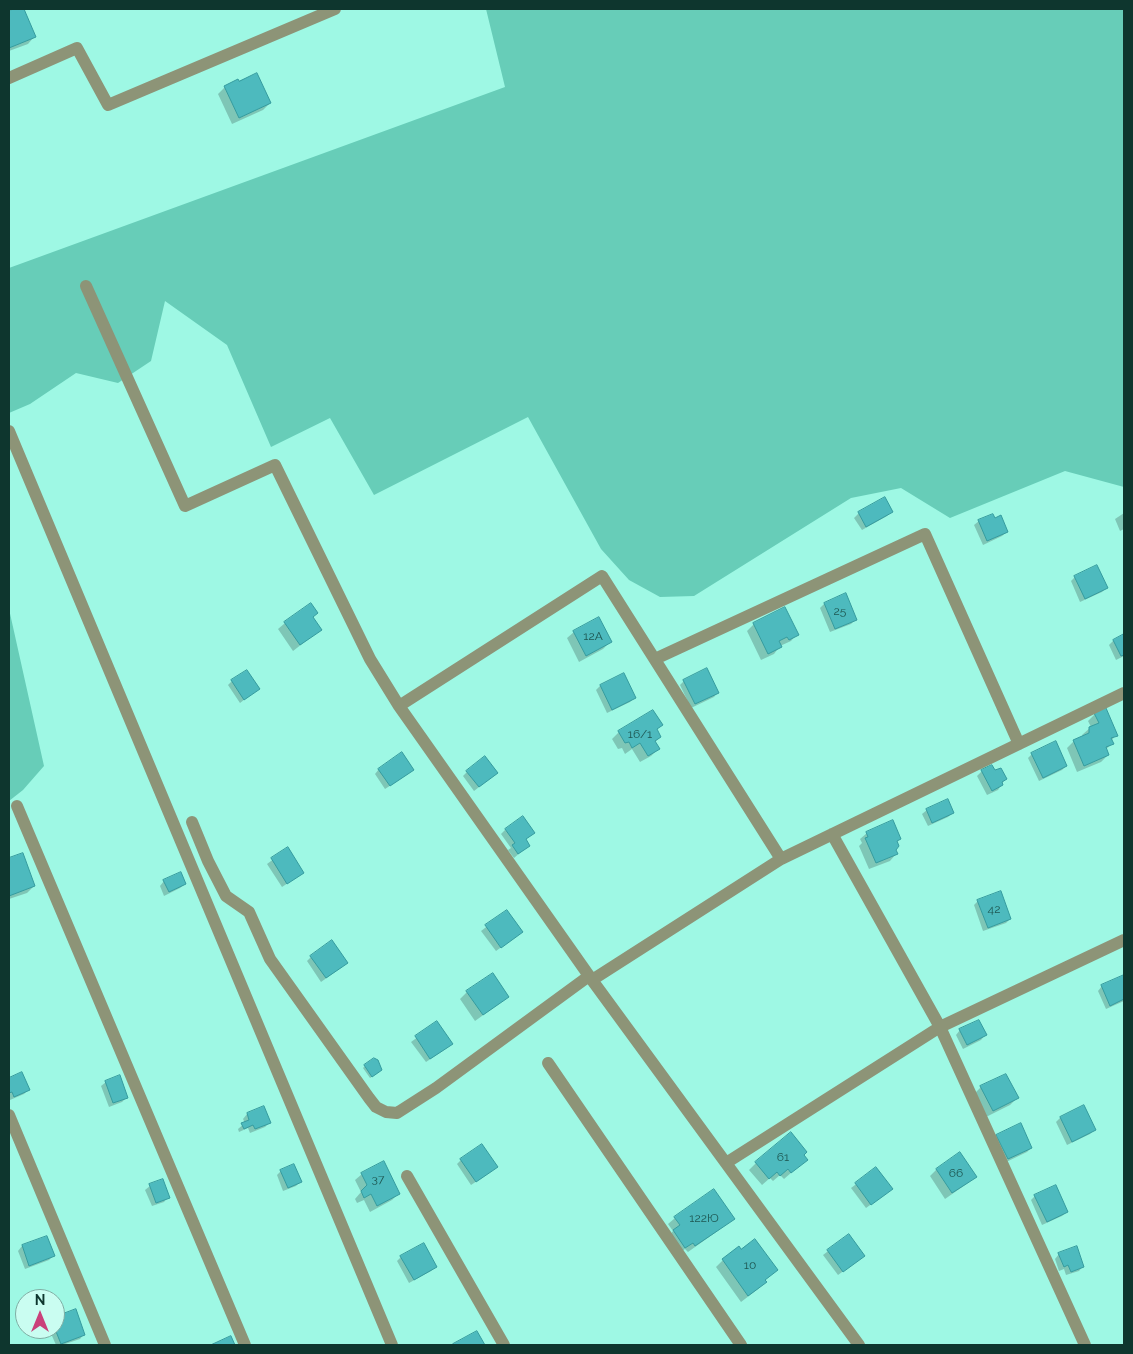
<!DOCTYPE html>
<html>
<head>
<meta charset="utf-8">
<style>
  body { margin:0 }
  #map { position:relative; width:1133px; height:1354px; overflow:hidden; background:#9ef8e4; font-family:Raleway,sans-serif }
  canvas { display:block }
  .frame { position:absolute; inset:0; border:10px solid #0e362e; pointer-events:none }
  .north { position:absolute; left:15px; top:1289px; width:50px; height:50px; box-sizing:border-box; background:#cafdf1; border:1px solid #7fada3; border-radius:50%; rotate:0deg; font-size:14px; font-weight:700; line-height:20px; text-align:center; color:#0e362e }
  .north::after { content:''; display:block; margin:auto; width:18px; height:22px; background:#ca417b; clip-path:polygon(50% 0,100% 100%,50% 72%,0 100%) }
</style>
</head>
<body>
<div id="map">
<canvas width="1133" height="1354"></canvas>
<div class="frame"></div>
<div class="north">N</div>
</div>
<script>
const g = document.querySelector('canvas').getContext('2d');
g.lineJoin = 'round';
function paint(path, color) { g.fillStyle = color; g.fill(path, 'evenodd'); }
function stroke(path, color, width, dash) { g.strokeStyle = color; g.lineWidth = width; g.lineCap = dash ? 'butt' : 'round'; g.setLineDash(dash || []); g.stroke(path); }
function drawText(font, color, halo, rows, align = 'center') {
  g.font = font + ' Raleway,sans-serif'; g.lineWidth = 4.5; g.setLineDash([]); g.textBaseline = 'middle'; g.strokeStyle = halo; g.fillStyle = color; for (const [text, x, y, turn = 0] of rows) {
    g.save(); g.translate(x, y); g.rotate((+turn || 0) * Math.PI / 180); g.textAlign = isNaN(turn) ? turn : align; if (halo) g.strokeText(text, 0, 0); g.fillText(text, 0, 0); g.restore();
  }
}
paint(new Path2D(`
  M 486,9 L 1124,9 L 1124,487 L 1065,471 L 950,518 L 901,488 L 851,498 L 694,596 L 660,597 L 629,580 L 601,549 L 528,417 L 374,495 L 330,418 L 271,447 L 227,345 L 165,301 L 151,361 L 118,383 L 76,373 L 30,404 L 9,413 L 9,268 L 505,87 Z
  M 9,609 L 44,766 L 23,790 L 9,801 Z`), '#67cdb8');
paint(new Path2D(`
  M 18,9 L 23,9 L 34,37 L 28,44 L 9,51 L 9,12 Z
  M 225,87 L 270,103 L 263,110 L 232,124 L 218,94 Z
  M 884,499 L 891,511 L 887,516 L 862,530 L 854,518 L 859,513 Z
  M 1124,513 L 1124,529 L 1120,531 L 1115,519 Z
  M 994,519 L 1007,532 L 1002,536 L 983,545 L 974,525 L 979,521 Z
  M 1075,577 L 1106,588 L 1102,592 L 1080,602 L 1071,581 Z
  M 824,604 L 856,619 L 851,624 L 830,632 L 820,608 Z
  M 312,618 L 320,630 L 293,651 L 278,629 L 285,623 Z
  M 754,624 L 797,634 L 791,641 L 780,646 L 774,654 L 761,660 L 747,631 Z
  M 574,632 L 610,642 L 603,649 L 579,662 L 567,638 Z
  M 1124,635 L 1124,656 L 1116,660 L 1109,645 L 1113,641 Z
  M 623,675 L 634,698 L 630,702 L 607,713 L 596,690 L 600,686 Z
  M 232,681 L 258,689 L 240,703 L 228,685 Z
  M 684,681 L 718,692 L 714,697 L 691,708 L 680,685 Z
  M 653,712 L 661,725 L 656,730 L 660,737 L 654,743 L 658,749 L 651,756 L 640,762 L 632,749 L 625,754 L 622,748 L 618,749 L 612,739 L 619,732 Z
  M 1095,714 L 1116,735 L 1111,741 L 1112,744 L 1105,750 L 1108,755 L 1101,762 L 1077,772 L 1067,748 L 1074,741 L 1083,738 L 1082,735 L 1091,727 L 1088,721 Z
  M 1032,754 L 1066,766 L 1062,770 L 1039,781 L 1028,758 Z
  M 379,769 L 408,774 L 385,789 L 375,774 Z
  M 982,771 L 995,772 L 1005,779 L 998,790 L 987,795 L 977,776 Z
  M 467,772 L 492,777 L 474,791 L 463,776 Z
  M 927,810 L 953,813 L 948,817 L 928,826 L 922,814 Z
  M 505,830 L 525,840 L 529,845 L 514,858 L 508,850 L 511,848 L 501,834 Z
  M 867,833 L 900,838 L 896,842 L 895,849 L 896,854 L 890,861 L 869,869 L 859,846 L 862,843 L 860,839 Z
  M 287,849 L 303,873 L 282,887 L 267,864 Z
  M 22,854 L 34,886 L 27,893 L 9,899 L 9,859 Z
  M 164,881 L 185,884 L 180,888 L 164,896 L 160,886 Z
  M 978,901 L 1010,919 L 1006,923 L 983,931 L 974,905 Z
  M 506,912 L 517,936 L 496,951 L 481,931 Z
  M 311,957 L 342,967 L 321,982 L 307,961 Z
  M 1124,977 L 1124,1001 L 1106,1009 L 1098,991 L 1102,986 Z
  M 467,992 L 507,996 L 500,1003 L 475,1021 L 460,999 Z
  M 437,1023 L 447,1048 L 426,1062 L 411,1042 Z
  M 960,1030 L 985,1035 L 981,1040 L 963,1049 L 956,1035 Z
  M 365,1066 L 379,1072 L 370,1078 L 363,1068 Z
  M 21,1074 L 29,1089 L 24,1094 L 10,1100 L 9,1079 Z
  M 106,1082 L 127,1097 L 122,1102 L 109,1107 L 101,1086 Z
  M 981,1087 L 1017,1098 L 1010,1105 L 986,1117 L 974,1094 Z
  M 1083,1107 L 1094,1130 L 1090,1134 L 1067,1145 L 1056,1122 L 1060,1118 Z
  M 264,1108 L 270,1122 L 265,1127 L 250,1133 L 248,1128 L 239,1132 L 238,1129 L 245,1123 L 243,1119 L 247,1114 Z
  M 1020,1125 L 1031,1148 L 1027,1152 L 1004,1163 L 993,1140 Z
  M 802,1155 L 799,1166 L 784,1179 L 780,1175 L 773,1181 L 770,1178 L 762,1185 L 749,1170 L 756,1163 Z
  M 461,1160 L 492,1171 L 471,1185 L 457,1164 Z
  M 876,1169 L 887,1193 L 866,1208 L 851,1188 Z
  M 936,1170 L 975,1176 L 968,1183 L 945,1199 L 930,1176 Z
  M 281,1171 L 300,1182 L 296,1186 L 283,1191 L 277,1175 Z
  M 362,1174 L 399,1193 L 392,1200 L 370,1212 L 364,1200 L 357,1203 L 355,1199 L 361,1192 L 355,1180 Z
  M 150,1186 L 168,1197 L 164,1202 L 152,1206 L 145,1190 Z
  M 1035,1196 L 1067,1212 L 1062,1216 L 1042,1225 L 1031,1200 Z
  M 675,1218 L 733,1219 L 726,1225 L 688,1252 L 685,1249 L 678,1254 L 667,1238 L 673,1231 L 668,1224 Z
  M 848,1236 L 859,1260 L 838,1275 L 823,1255 Z
  M 46,1237 L 53,1256 L 49,1260 L 25,1269 L 18,1251 L 22,1246 Z
  M 1059,1254 L 1083,1266 L 1079,1271 L 1066,1275 L 1064,1269 L 1059,1271 L 1055,1259 Z
  M 401,1257 L 436,1266 L 431,1271 L 409,1283 L 397,1261 Z
  M 723,1260 L 776,1270 L 764,1281 L 765,1282 L 758,1289 L 741,1302 L 716,1267 Z
  M 55,1318 L 84,1334 L 80,1339 L 62,1345 L 56,1345 L 49,1329 L 55,1329 Z`), '#0003');
const building = new Path2D(`
  M 14,9 L 24,9 L 36,37 L 9,48 L 9,11 Z
  M 257,73 L 271,103 L 239,118 L 224,86 L 238,79 L 239,81 Z
  M 885,497 L 893,512 L 866,527 L 858,512 Z
  M 993,514 L 995,518 L 1001,515 L 1008,532 L 987,541 L 978,520 Z
  M 1097,565 L 1108,588 L 1085,599 L 1074,576 Z
  M 846,593 L 857,620 L 835,629 L 824,603 Z
  M 311,603 L 318,613 L 313,617 L 322,630 L 300,645 L 284,622 Z
  M 785,607 L 799,635 L 789,640 L 787,637 L 779,641 L 782,647 L 768,654 L 753,623 Z
  M 599,617 L 612,642 L 586,656 L 573,631 Z
  M 1124,634 L 1124,655 L 1121,656 L 1113,640 Z
  M 707,668 L 719,693 L 695,704 L 683,680 Z
  M 247,670 L 260,689 L 244,700 L 231,680 Z
  M 624,673 L 636,698 L 612,710 L 600,685 Z
  M 1106,708 L 1118,736 L 1111,738 L 1114,744 L 1106,747 L 1109,755 L 1084,766 L 1073,740 L 1089,733 L 1089,727 L 1099,723 L 1094,713 Z
  M 653,710 L 663,725 L 657,729 L 661,737 L 655,741 L 660,749 L 648,756 L 640,743 L 632,748 L 629,742 L 625,743 L 618,731 Z
  M 1056,741 L 1067,766 L 1043,778 L 1031,753 Z
  M 402,752 L 414,770 L 390,786 L 378,769 Z
  M 485,756 L 498,773 L 479,787 L 466,771 Z
  M 992,765 L 995,770 L 1001,768 L 1007,779 L 1002,782 L 1003,785 L 992,791 L 981,770 Z
  M 948,799 L 954,813 L 932,823 L 926,809 Z
  M 523,816 L 535,833 L 526,839 L 530,846 L 518,854 L 512,845 L 515,843 L 505,829 Z
  M 893,820 L 901,839 L 897,841 L 899,846 L 896,850 L 898,854 L 876,863 L 865,838 L 868,837 L 866,832 Z
  M 288,847 L 304,873 L 287,884 L 271,858 Z
  M 23,853 L 35,886 L 9,896 L 9,858 Z
  M 181,872 L 186,884 L 169,892 L 163,880 Z
  M 1001,891 L 1011,919 L 988,928 L 977,900 Z
  M 507,910 L 523,932 L 501,948 L 485,925 Z
  M 332,940 L 348,963 L 326,978 L 310,956 Z
  M 493,973 L 509,997 L 483,1015 L 466,991 Z
  M 1124,975 L 1124,999 L 1110,1006 L 1101,985 Z
  M 979,1020 L 987,1035 L 967,1045 L 959,1029 Z
  M 437,1021 L 453,1044 L 430,1059 L 415,1036 Z
  M 374,1058 L 378,1060 L 382,1070 L 372,1077 L 364,1065 Z
  M 22,1072 L 30,1090 L 14,1097 L 12,1092 L 9,1093 L 9,1078 Z
  M 1006,1074 L 1019,1098 L 993,1111 L 980,1086 Z
  M 120,1075 L 128,1098 L 113,1103 L 105,1081 Z
  M 1084,1105 L 1096,1130 L 1072,1142 L 1060,1117 Z
  M 264,1106 L 271,1123 L 255,1129 L 253,1125 L 244,1129 L 241,1123 L 249,1120 L 247,1113 Z
  M 1021,1123 L 1032,1148 L 1008,1159 L 996,1135 Z
  M 791,1132 L 807,1152 L 804,1155 L 808,1160 L 791,1173 L 788,1169 L 780,1176 L 777,1172 L 769,1179 L 755,1162 Z
  M 482,1144 L 498,1167 L 476,1182 L 460,1159 Z
  M 960,1152 L 977,1177 L 952,1193 L 936,1169 Z
  M 384,1161 L 400,1194 L 377,1206 L 371,1194 L 364,1198 L 361,1191 L 367,1185 L 361,1173 Z
  M 294,1164 L 302,1182 L 288,1188 L 280,1170 Z
  M 876,1167 L 893,1189 L 871,1205 L 855,1183 Z
  M 163,1179 L 170,1198 L 156,1203 L 149,1184 Z
  M 1056,1185 L 1068,1212 L 1047,1222 L 1034,1195 Z
  M 714,1189 L 735,1219 L 695,1246 L 693,1243 L 685,1248 L 673,1230 L 680,1225 L 674,1217 Z
  M 849,1234 L 865,1256 L 843,1272 L 827,1250 Z
  M 47,1236 L 55,1256 L 29,1266 L 22,1245 Z
  M 755,1239 L 778,1270 L 765,1280 L 767,1282 L 748,1296 L 722,1259 L 739,1246 L 741,1249 Z
  M 424,1243 L 437,1267 L 414,1280 L 400,1256 Z
  M 1077,1246 L 1084,1267 L 1071,1272 L 1068,1265 L 1064,1267 L 1058,1253 Z
  M 76,1309 L 85,1335 L 61,1344 L 55,1329 L 55,1317 Z
  M 477,1331 L 485,1345 L 454,1345 L 453,1344 Z
  M 231,1336 L 235,1345 L 211,1345 Z`);
paint(building, '#4dbabe');
stroke(building, '#359b9e', 1);
stroke(new Path2D(`
  M 9,78 L 77,48 L 108,105 L 335,9
  M 86,286 L 185,506 L 275,465 L 370,659 L 399,706 L 592,980 L 859,1345
  M 9,431 L 392,1345
  M 655,659 L 925,534 L 1019,744
  M 399,706 L 602,576 L 781,859
  M 17,806 L 245,1345
  M 192,822 L 208,861 L 226,896 L 249,912 L 270,959 L 369,1098 L 376,1107 L 386,1112 L 397,1113 L 436,1088 L 589,976
  M 832,834 L 940,1027 L 1085,1345
  M 592,980 L 781,859 L 1124,693
  M 548,1063 L 741,1345
  M 9,1115 L 105,1345
  M 726,1163 L 940,1027 L 1124,940
  M 407,1176 L 504,1345`), '#8d9477', 12);
drawText('12px', '#1e5752', null, [
  ["25",840,611],
  ["12А",593,636],
  ["16/1",640,734],
  ["42",994,909],
  ["61",783,1157],
  ["66",956,1173],
  ["37",378,1179],
  ["122Ю",704,1218],
  ["10",750,1265]
]);
</script>
</body>
</html>
